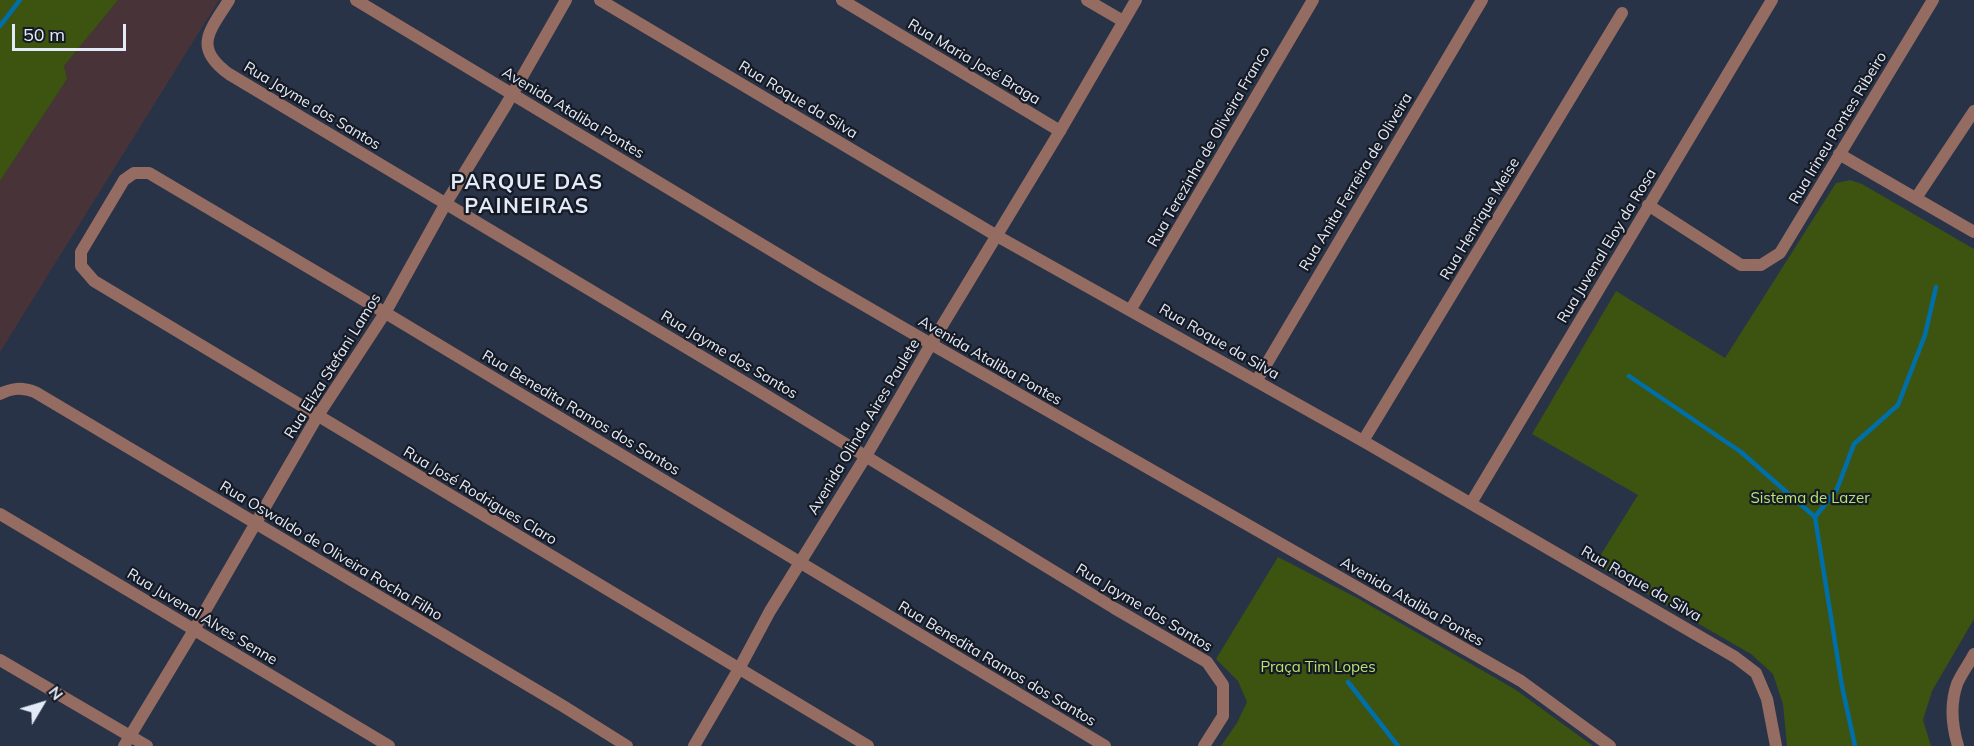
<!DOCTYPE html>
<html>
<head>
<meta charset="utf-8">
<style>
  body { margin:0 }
  #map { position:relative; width:1974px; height:746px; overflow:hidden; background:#283347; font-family:Mulish,sans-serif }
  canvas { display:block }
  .north { position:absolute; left:12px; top:674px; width:60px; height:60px; -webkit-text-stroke:4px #151a24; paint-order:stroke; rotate:52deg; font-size:16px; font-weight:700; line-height:24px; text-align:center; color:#e4ebf8 }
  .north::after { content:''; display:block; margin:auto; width:21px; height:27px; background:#e4ebf8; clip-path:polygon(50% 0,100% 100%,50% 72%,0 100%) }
  .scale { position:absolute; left:12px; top:24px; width:114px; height:27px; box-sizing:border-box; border:3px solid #e4ebf8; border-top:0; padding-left:8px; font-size:18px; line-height:21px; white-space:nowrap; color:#e4ebf8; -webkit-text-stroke:4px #151a24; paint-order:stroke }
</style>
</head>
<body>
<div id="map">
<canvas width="1974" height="746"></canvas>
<div class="north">N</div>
<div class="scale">50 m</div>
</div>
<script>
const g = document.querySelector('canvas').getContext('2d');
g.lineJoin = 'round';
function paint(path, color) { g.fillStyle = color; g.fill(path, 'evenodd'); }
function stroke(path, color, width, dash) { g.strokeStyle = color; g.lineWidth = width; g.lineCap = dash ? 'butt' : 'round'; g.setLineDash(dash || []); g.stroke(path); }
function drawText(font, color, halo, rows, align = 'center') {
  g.font = font + ' Mulish,sans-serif'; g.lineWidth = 4.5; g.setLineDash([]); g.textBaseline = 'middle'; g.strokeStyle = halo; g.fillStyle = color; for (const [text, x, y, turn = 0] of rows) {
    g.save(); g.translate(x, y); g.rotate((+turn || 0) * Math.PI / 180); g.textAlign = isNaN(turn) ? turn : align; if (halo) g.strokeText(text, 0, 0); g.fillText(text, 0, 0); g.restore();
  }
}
paint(new Path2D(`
  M 118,0 L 219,0 L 0,352 L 0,181 L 67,79 L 64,66 Z`), '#483438');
paint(new Path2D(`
  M 0,0 L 118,0 L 64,66 L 67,79 L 0,181 Z
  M 1850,180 L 1862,184 L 1974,249 L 1974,619 L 1932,691 L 1923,720 L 1931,746 L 1787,746 L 1783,704 L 1773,674 L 1751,654 L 1595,564 L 1638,495 L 1532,434 L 1616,291 L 1725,358 L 1836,183 Z
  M 1278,557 L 1359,599 L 1516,690 L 1593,746 L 1221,746 L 1237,723 L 1247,702 L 1238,681 L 1216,659 Z`), '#3d5310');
stroke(new Path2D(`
  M 0,26 L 20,0
  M 1629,376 L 1741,452 L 1815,517 L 1842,686 L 1855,746
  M 1815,517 L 1837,489 L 1854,444 L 1898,405 L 1925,335 L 1936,287
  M 1348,682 L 1398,746`), '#006fa8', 4.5);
stroke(new Path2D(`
  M 229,0 C 210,31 192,47 229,74 L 754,388 L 1114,608 L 1207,662 L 1223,685 L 1223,716 L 1204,746
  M 600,0 L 997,236 L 1363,441 L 1735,657 L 1756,673 L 1767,699 L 1776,746
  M 842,0 L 1060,131
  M 1087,0 L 1123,21
  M 1839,154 L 1974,232
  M 1916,198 L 1974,111
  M 1648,205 L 1741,265 L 1761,265 L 1780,253 L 1933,0
  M 1131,309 L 1313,0
  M 931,344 L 1521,681 L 1610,746
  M 1257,380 L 1482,0
  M 0,394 C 12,388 22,387 35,392 L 563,706 L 627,746
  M 1363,441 L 1622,13
  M 1471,503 L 1772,0
  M 0,514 L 389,746
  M 0,660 L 147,746
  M 124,746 L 194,630 L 317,417 L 385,313 L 446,203 L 506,105 L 566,0
  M 868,746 C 611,589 351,438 94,281 L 81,266 L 81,252 L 124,180 L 134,173 L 149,173 L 394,318 L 1105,746
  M 1958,746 C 1952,726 1950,704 1957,684 C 1961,674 1969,664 1974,654`), '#956c61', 12);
stroke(new Path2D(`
  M 356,0 L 819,279 L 931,344
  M 694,746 L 740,667 L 770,611 L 866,456 L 931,344 L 1060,131 L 1136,0`), '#956c61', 12);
drawText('15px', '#e4ebf8', '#151a24', [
  ["Rua Maria José Braga",974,62,31],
  ["Rua Roque da Silva",798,100,31],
  ["Rua Jayme dos Santos",312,106,31],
  ["Avenida Ataliba Pontes",573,113,31],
  ["Rua Irineu Pontes Ribeiro",1838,128,-59],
  ["Rua Terezinha de Oliveira Franco",1209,147,-60],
  ["Rua Anita Ferreira de Oliveira",1356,182,-59],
  ["Rua Henrique Meise",1480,219,-59],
  ["Rua Juvenal Eloy da Rosa",1607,246,-59],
  ["Rua Roque da Silva",1219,342,30],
  ["Rua Jayme dos Santos",729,355,31],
  ["Avenida Ataliba Pontes",990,361,30],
  ["Rua Eliza Stefani Lamos",333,366,-58],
  ["Rua Benedita Ramos dos Santos",581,413,31],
  ["Avenida Olinda Aires Paulete",864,427,-59],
  ["Rua José Rodrigues Claro",480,496,31],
  ["Rua Oswaldo de Oliveira Rocha Filho",331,551,31],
  ["Rua Roque da Silva",1641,584,30],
  ["Avenida Ataliba Pontes",1412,602,30],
  ["Rua Jayme dos Santos",1144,608,31],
  ["Rua Juvenal Alves Senne",202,617,31],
  ["Rua Benedita Ramos dos Santos",997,664,31]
]);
drawText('15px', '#b7e36e', '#151a24', [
  ["Sistema de Lazer",1810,498],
  ["Praça Tim Lopes",1318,667]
]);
g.letterSpacing = '1.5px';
drawText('bold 21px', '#e4ebf8', '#151a24', [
  ["PARQUE DAS",527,183],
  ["PAINEIRAS",527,207]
]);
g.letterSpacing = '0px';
</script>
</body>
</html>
